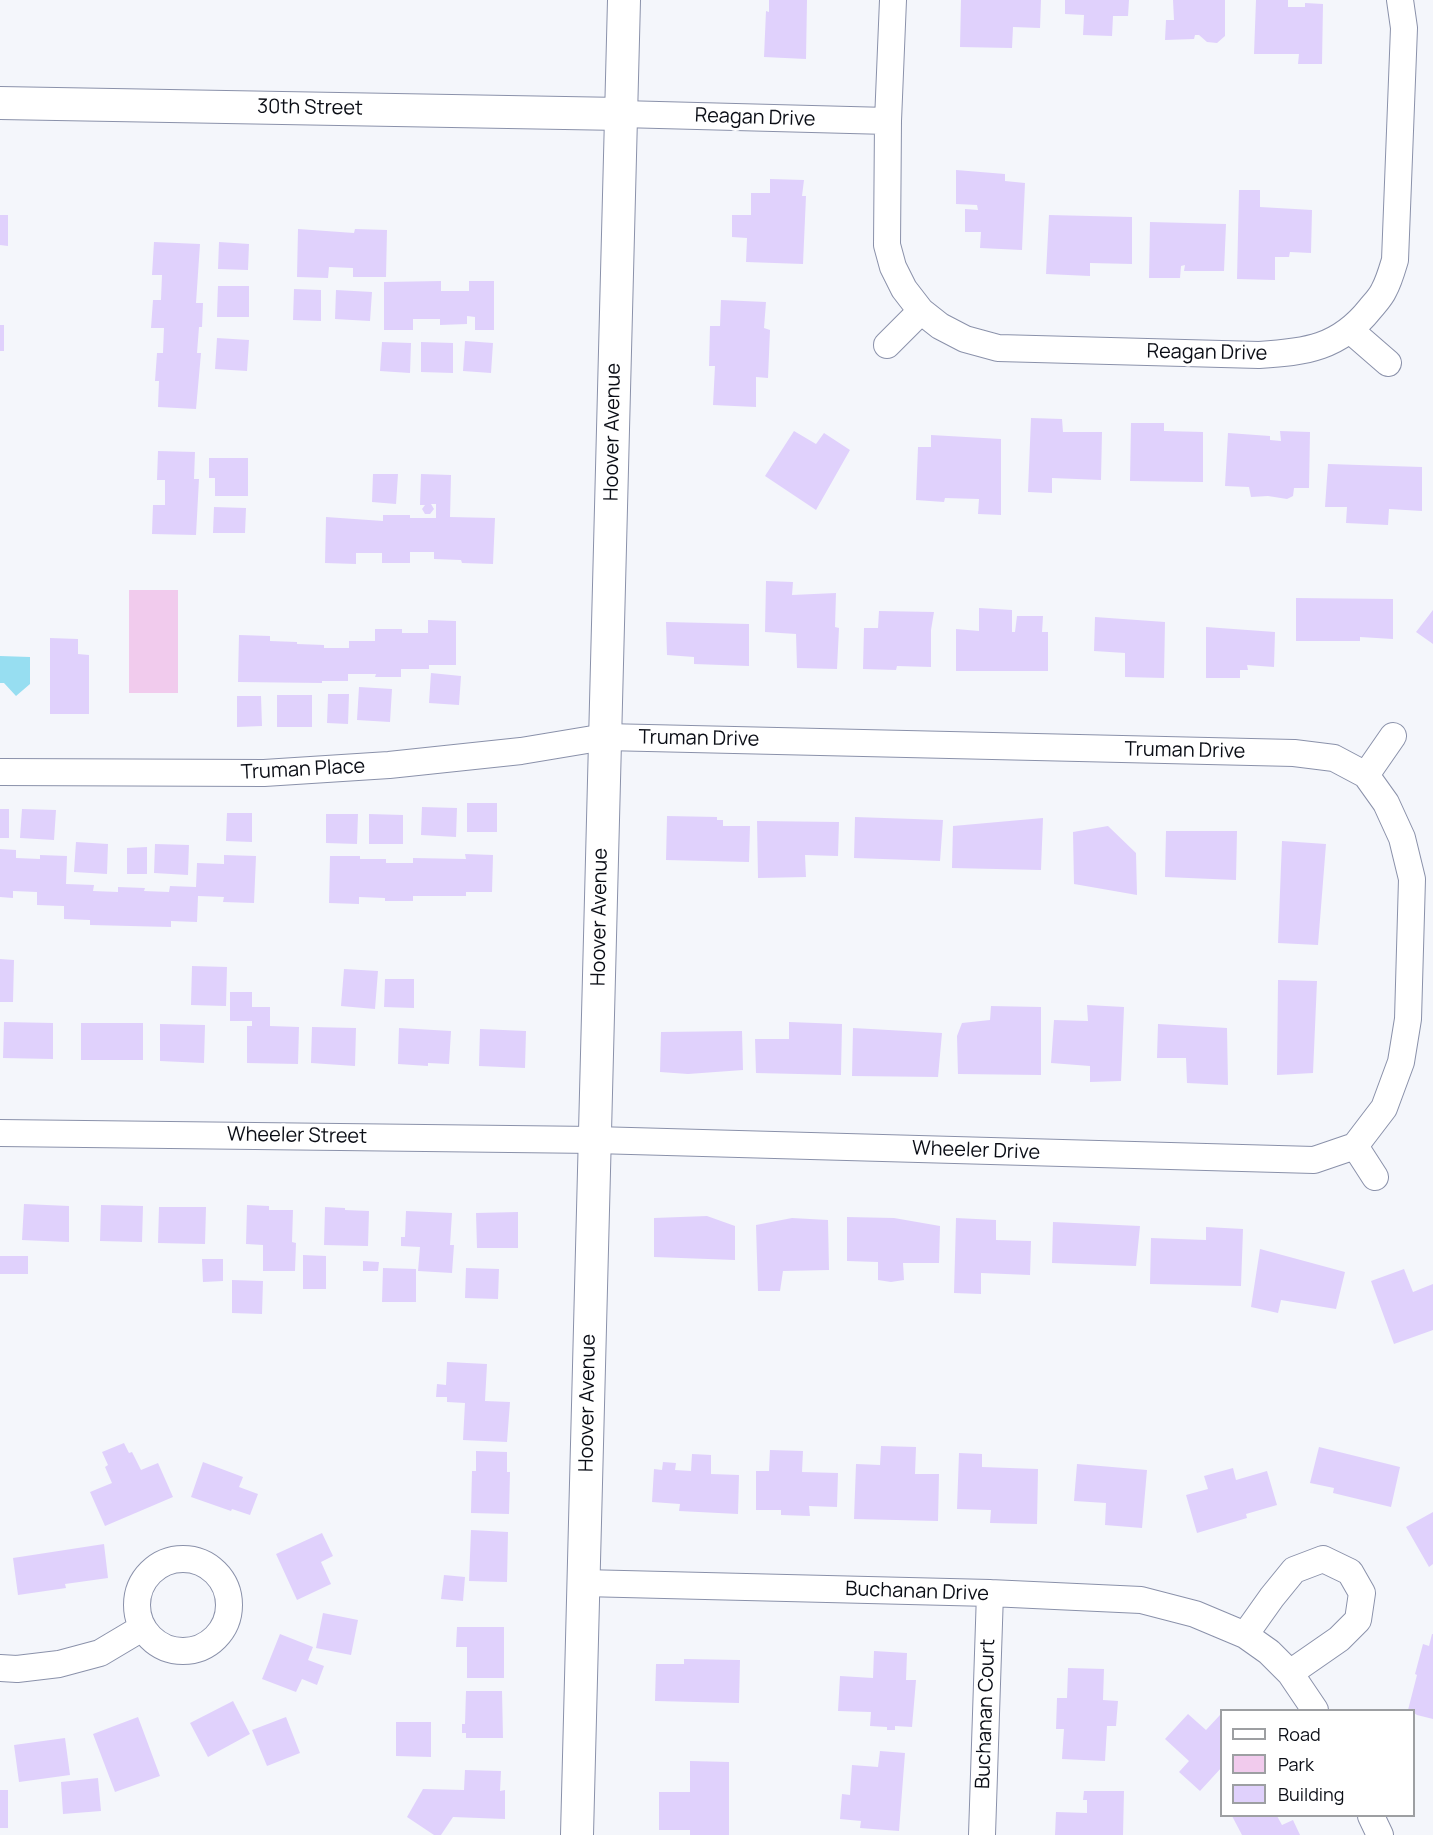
<!DOCTYPE html>
<html>
<head>
<meta charset="utf-8">
<style>
  body { margin:0 }
  #map { position:relative; width:1433px; height:1835px; overflow:hidden; background:#f4f6fb; font-family:Manrope,sans-serif }
  canvas { display:block }
  .legend { position:absolute; left:1220px; top:1709px; width:195px; height:108px; box-sizing:border-box; background:#fff; border:2px solid #9d9fa2; margin:0; padding:8px 10px; list-style:none; font-size:18px; color:#0b0e16 }
  .legend li { display:flex; align-items:center; gap:12px; height:30px }
  .legend b { width:30px; border:2px solid #9d9fa2 }
</style>
</head>
<body>
<div id="map">
<canvas width="1433" height="1835"></canvas>
<ul class="legend">
<li><b style="height:8px;background:#fff"></b>Road</li>
<li><b style="height:16px;background:#f1cbed"></b>Park</li>
<li><b style="height:16px;background:#e0d1fc"></b>Building</li>
</ul>
</div>
<script>
const g = document.querySelector('canvas').getContext('2d');
g.lineJoin = 'round';
function paint(path, color) { g.fillStyle = color; g.fill(path, 'evenodd'); }
function stroke(path, color, width, dash) { g.strokeStyle = color; g.lineWidth = width; g.lineCap = dash ? 'butt' : 'round'; g.setLineDash(dash || []); g.stroke(path); }
function drawText(font, color, halo, rows, align = 'center') {
  g.font = font + ' Manrope,sans-serif'; g.lineWidth = 6; g.setLineDash([]); g.textBaseline = 'middle'; g.strokeStyle = halo; g.fillStyle = color; for (const [text, x, y, turn = 0] of rows) {
    g.save(); g.translate(x, y); g.rotate((+turn || 0) * Math.PI / 180); g.textAlign = isNaN(turn) ? turn : align; if (halo) g.strokeText(text, 0, 0); g.fillText(text, 0, 0); g.restore();
  }
}
paint(new Path2D(`
  M 129,590 L 178,590 L 178,693 L 129,693 Z`), '#f1cbed');
paint(new Path2D(`
  M 0,656 L 30,657 L 30,684 L 16,696 L 4,683 L 0,683 Z`), '#97def1');
paint(new Path2D(`
  M 769,0 L 807,0 L 806,59 L 764,57 L 766,11 L 769,12 Z
  M 961,0 L 1041,0 L 1040,28 L 1013,27 L 1012,48 L 960,47 Z
  M 1065,0 L 1129,0 L 1128,16 L 1113,16 L 1112,36 L 1083,35 L 1084,15 L 1065,14 Z
  M 1173,0 L 1225,0 L 1225,36 L 1217,43 L 1207,42 L 1199,35 L 1195,35 L 1194,39 L 1165,40 L 1166,20 L 1174,20 Z
  M 1256,0 L 1288,0 L 1288,7 L 1305,7 L 1305,3 L 1323,4 L 1322,64 L 1298,64 L 1299,54 L 1254,54 Z
  M 956,170 L 1005,174 L 1005,181 L 1025,183 L 1022,250 L 980,248 L 981,232 L 965,232 L 965,209 L 978,210 L 977,205 L 956,204 Z
  M 770,179 L 804,180 L 802,196 L 806,196 L 803,264 L 746,262 L 747,238 L 732,237 L 732,215 L 751,215 L 751,193 L 770,193 Z
  M 1239,190 L 1260,190 L 1260,207 L 1312,210 L 1311,253 L 1290,252 L 1289,257 L 1275,257 L 1275,280 L 1237,279 Z
  M 0,215 L 8,215 L 8,246 L 0,245 Z
  M 1049,215 L 1132,217 L 1132,264 L 1090,263 L 1090,276 L 1046,274 Z
  M 1150,222 L 1226,224 L 1224,271 L 1184,271 L 1185,265 L 1181,266 L 1180,278 L 1149,278 Z
  M 298,229 L 354,233 L 355,229 L 387,230 L 386,277 L 353,277 L 353,268 L 329,267 L 328,278 L 297,277 Z
  M 154,242 L 200,244 L 196,303 L 203,303 L 202,327 L 199,327 L 197,353 L 201,353 L 196,409 L 158,407 L 159,381 L 155,381 L 157,353 L 163,353 L 164,328 L 151,328 L 153,300 L 161,300 L 162,275 L 152,275 Z
  M 219,242 L 249,244 L 248,270 L 218,269 Z
  M 441,281 L 441,291 L 469,291 L 469,281 L 494,281 L 494,330 L 475,330 L 475,317 L 467,316 L 467,324 L 440,325 L 440,319 L 413,319 L 413,330 L 384,330 L 384,282 Z
  M 218,286 L 249,286 L 249,317 L 217,317 Z
  M 294,289 L 321,290 L 321,321 L 293,320 Z
  M 336,290 L 372,292 L 370,321 L 335,319 Z
  M 721,300 L 766,302 L 764,328 L 770,330 L 768,378 L 756,377 L 756,407 L 713,405 L 715,366 L 709,366 L 710,326 L 720,326 Z
  M 0,325 L 4,325 L 4,351 L 0,351 Z
  M 217,338 L 249,340 L 247,371 L 215,369 Z
  M 465,341 L 493,343 L 491,373 L 463,371 Z
  M 382,342 L 411,343 L 410,373 L 380,371 Z
  M 421,342 L 453,343 L 453,373 L 421,372 Z
  M 1031,418 L 1062,419 L 1063,432 L 1102,432 L 1101,480 L 1052,478 L 1052,493 L 1028,492 Z
  M 1131,423 L 1164,423 L 1164,431 L 1203,432 L 1203,482 L 1130,481 Z
  M 794,431 L 816,444 L 824,433 L 850,450 L 816,510 L 765,476 Z
  M 1280,431 L 1310,432 L 1309,488 L 1294,488 L 1293,496 L 1287,499 L 1268,496 L 1251,497 L 1249,487 L 1225,486 L 1228,433 L 1270,436 L 1270,440 L 1281,441 Z
  M 931,435 L 1001,439 L 1001,515 L 978,514 L 979,499 L 945,498 L 944,502 L 916,500 L 918,447 L 931,447 Z
  M 158,451 L 195,452 L 194,479 L 199,479 L 196,535 L 152,534 L 153,505 L 165,505 L 165,480 L 157,480 Z
  M 209,458 L 248,458 L 248,496 L 215,496 L 215,478 L 209,478 Z
  M 1328,464 L 1422,467 L 1422,511 L 1389,509 L 1388,525 L 1346,523 L 1347,507 L 1325,507 Z
  M 373,474 L 398,474 L 396,504 L 372,502 Z
  M 421,474 L 451,475 L 450,517 L 495,518 L 493,564 L 462,563 L 461,560 L 434,559 L 434,552 L 410,552 L 410,563 L 382,563 L 382,553 L 356,553 L 356,564 L 325,563 L 326,517 L 383,521 L 383,515 L 410,515 L 410,518 L 436,518 L 436,504 L 431,504 L 434,509 L 430,514 L 425,514 L 422,509 L 425,505 L 420,505 Z
  M 214,507 L 246,508 L 245,533 L 213,533 Z
  M 766,581 L 793,582 L 792,595 L 836,593 L 835,627 L 839,628 L 837,669 L 797,668 L 796,634 L 765,632 Z
  M 1296,598 L 1393,599 L 1393,639 L 1360,637 L 1360,641 L 1296,641 Z
  M 979,608 L 1012,610 L 1012,632 L 1015,632 L 1017,616 L 1043,616 L 1042,632 L 1048,632 L 1048,671 L 956,671 L 956,629 L 979,631 Z
  M 1433,610 L 1433,644 L 1416,632 Z
  M 879,611 L 934,612 L 931,630 L 931,667 L 897,666 L 896,670 L 863,669 L 864,628 L 878,628 Z
  M 1095,617 L 1165,622 L 1164,678 L 1125,677 L 1125,653 L 1094,651 Z
  M 428,620 L 456,621 L 456,665 L 429,665 L 429,669 L 401,669 L 401,677 L 375,677 L 376,674 L 348,674 L 348,681 L 322,681 L 322,683 L 238,682 L 239,635 L 270,636 L 270,641 L 297,642 L 297,644 L 324,645 L 324,648 L 349,648 L 349,641 L 375,641 L 375,629 L 402,629 L 402,633 L 428,633 Z
  M 666,622 L 749,624 L 749,666 L 694,664 L 694,657 L 667,655 Z
  M 1206,627 L 1275,632 L 1274,667 L 1247,665 L 1248,670 L 1240,670 L 1240,678 L 1206,678 Z
  M 50,638 L 78,639 L 78,654 L 89,655 L 89,714 L 50,714 Z
  M 431,673 L 461,676 L 459,705 L 429,703 Z
  M 359,687 L 392,689 L 390,722 L 357,720 Z
  M 328,694 L 349,694 L 348,724 L 327,723 Z
  M 277,695 L 312,695 L 312,727 L 277,727 Z
  M 237,696 L 261,696 L 262,726 L 237,727 Z
  M 467,803 L 497,803 L 497,832 L 467,832 Z
  M 422,807 L 457,808 L 456,837 L 421,835 Z
  M 0,809 L 9,809 L 9,838 L 0,838 Z
  M 22,809 L 56,810 L 54,840 L 20,838 Z
  M 227,813 L 252,813 L 252,842 L 226,841 Z
  M 326,814 L 358,814 L 357,844 L 326,843 Z
  M 369,814 L 403,815 L 403,844 L 369,844 Z
  M 667,816 L 717,817 L 717,820 L 723,820 L 723,826 L 750,826 L 749,862 L 666,860 Z
  M 855,817 L 943,820 L 940,861 L 854,858 Z
  M 1043,818 L 1041,870 L 952,868 L 953,826 Z
  M 757,821 L 839,822 L 838,856 L 805,855 L 806,877 L 758,878 Z
  M 1108,826 L 1136,853 L 1137,895 L 1074,884 L 1073,832 Z
  M 1166,831 L 1237,831 L 1236,880 L 1165,877 Z
  M 1282,841 L 1326,844 L 1318,945 L 1278,943 Z
  M 76,842 L 108,844 L 107,874 L 74,872 Z
  M 155,844 L 189,845 L 188,875 L 154,873 Z
  M 147,847 L 147,874 L 127,874 L 127,848 Z
  M 0,849 L 16,850 L 16,858 L 40,859 L 40,855 L 67,856 L 66,884 L 94,885 L 93,891 L 118,892 L 118,887 L 145,888 L 144,891 L 169,892 L 170,886 L 196,887 L 197,863 L 224,864 L 224,855 L 256,856 L 254,903 L 223,902 L 224,897 L 198,896 L 197,922 L 171,921 L 171,927 L 90,925 L 90,920 L 64,919 L 64,906 L 37,905 L 37,892 L 13,891 L 13,898 L 0,897 Z
  M 465,854 L 493,855 L 492,892 L 466,892 L 466,896 L 413,896 L 413,901 L 385,901 L 385,898 L 359,897 L 359,904 L 329,903 L 330,856 L 360,856 L 360,859 L 386,859 L 386,863 L 413,863 L 413,858 L 466,859 Z
  M 0,959 L 14,960 L 13,1002 L 0,1002 Z
  M 192,966 L 227,967 L 226,1006 L 191,1005 Z
  M 344,969 L 378,971 L 375,1009 L 341,1006 Z
  M 385,979 L 414,979 L 414,1008 L 384,1007 Z
  M 1278,980 L 1317,981 L 1313,1073 L 1277,1075 Z
  M 230,992 L 252,992 L 252,1007 L 270,1007 L 270,1026 L 299,1027 L 298,1064 L 247,1063 L 247,1026 L 252,1026 L 252,1021 L 230,1021 Z
  M 1087,1005 L 1124,1007 L 1121,1081 L 1090,1082 L 1090,1066 L 1051,1063 L 1054,1020 L 1088,1021 Z
  M 991,1006 L 1041,1007 L 1041,1075 L 958,1074 L 957,1036 L 962,1023 L 990,1020 Z
  M 4,1022 L 53,1023 L 53,1059 L 3,1058 Z
  M 789,1022 L 842,1024 L 841,1075 L 756,1073 L 755,1039 L 789,1039 Z
  M 81,1023 L 143,1023 L 143,1060 L 81,1060 Z
  M 160,1024 L 205,1025 L 204,1063 L 160,1061 Z
  M 1158,1024 L 1227,1028 L 1228,1085 L 1187,1083 L 1186,1058 L 1157,1058 Z
  M 312,1027 L 356,1028 L 355,1066 L 311,1063 Z
  M 399,1028 L 451,1031 L 449,1064 L 428,1063 L 428,1066 L 398,1064 Z
  M 853,1028 L 942,1033 L 938,1077 L 852,1076 Z
  M 480,1029 L 526,1031 L 525,1068 L 479,1066 Z
  M 742,1031 L 743,1070 L 688,1074 L 660,1072 L 661,1032 Z
  M 24,1204 L 69,1206 L 69,1242 L 22,1240 Z
  M 101,1205 L 143,1206 L 142,1242 L 100,1241 Z
  M 247,1205 L 269,1206 L 269,1210 L 293,1210 L 292,1242 L 296,1243 L 295,1271 L 263,1271 L 263,1245 L 246,1244 Z
  M 159,1207 L 206,1207 L 205,1244 L 158,1243 Z
  M 325,1207 L 345,1208 L 345,1210 L 369,1211 L 368,1246 L 324,1245 Z
  M 406,1211 L 452,1213 L 450,1245 L 454,1245 L 452,1273 L 418,1271 L 420,1247 L 401,1246 L 401,1237 L 405,1237 Z
  M 518,1212 L 518,1248 L 477,1248 L 476,1213 Z
  M 707,1216 L 735,1226 L 735,1260 L 654,1257 L 654,1218 Z
  M 847,1217 L 894,1218 L 940,1226 L 939,1263 L 903,1263 L 904,1280 L 891,1282 L 878,1280 L 878,1262 L 847,1261 Z
  M 792,1218 L 828,1220 L 829,1270 L 783,1271 L 780,1291 L 758,1291 L 756,1225 Z
  M 956,1218 L 996,1220 L 996,1240 L 1031,1241 L 1030,1275 L 981,1273 L 981,1294 L 954,1293 Z
  M 1053,1222 L 1140,1226 L 1136,1266 L 1052,1263 Z
  M 1206,1227 L 1243,1229 L 1241,1286 L 1150,1284 L 1151,1238 L 1206,1240 Z
  M 1260,1249 L 1345,1272 L 1336,1309 L 1281,1300 L 1278,1313 L 1251,1307 Z
  M 303,1255 L 326,1256 L 326,1289 L 303,1289 Z
  M 0,1256 L 28,1256 L 28,1274 L 0,1274 Z
  M 202,1259 L 223,1259 L 223,1281 L 203,1282 Z
  M 363,1261 L 379,1262 L 378,1271 L 363,1271 Z
  M 383,1268 L 416,1269 L 416,1302 L 382,1302 Z
  M 466,1268 L 499,1269 L 498,1299 L 465,1298 Z
  M 1404,1269 L 1413,1292 L 1433,1284 L 1433,1330 L 1394,1344 L 1371,1281 Z
  M 232,1280 L 263,1281 L 262,1314 L 232,1313 Z
  M 447,1362 L 487,1364 L 485,1401 L 510,1402 L 507,1442 L 463,1440 L 465,1403 L 447,1402 L 447,1397 L 436,1397 L 437,1384 L 446,1385 Z
  M 124,1443 L 129,1453 L 132,1452 L 141,1470 L 158,1463 L 173,1497 L 105,1526 L 90,1492 L 112,1483 L 105,1467 L 108,1465 L 102,1452 Z
  M 881,1446 L 916,1447 L 915,1474 L 939,1474 L 938,1521 L 854,1519 L 856,1464 L 880,1465 Z
  M 1319,1447 L 1400,1467 L 1391,1507 L 1333,1493 L 1334,1488 L 1310,1483 Z
  M 770,1450 L 803,1451 L 802,1472 L 838,1473 L 837,1507 L 809,1506 L 810,1516 L 781,1515 L 781,1510 L 756,1510 L 756,1471 L 769,1471 Z
  M 476,1451 L 507,1452 L 507,1472 L 510,1472 L 509,1514 L 471,1513 L 472,1471 L 476,1471 Z
  M 959,1453 L 982,1454 L 982,1467 L 1038,1469 L 1037,1524 L 990,1523 L 991,1510 L 957,1509 Z
  M 692,1454 L 711,1455 L 711,1474 L 739,1475 L 738,1514 L 679,1511 L 680,1504 L 652,1502 L 654,1469 L 662,1470 L 663,1462 L 676,1463 L 675,1470 L 691,1471 Z
  M 203,1462 L 243,1477 L 239,1487 L 258,1494 L 250,1515 L 232,1509 L 231,1511 L 191,1497 Z
  M 1077,1464 L 1147,1470 L 1142,1528 L 1105,1525 L 1106,1503 L 1074,1501 Z
  M 1233,1468 L 1236,1480 L 1267,1471 L 1277,1505 L 1246,1514 L 1247,1518 L 1197,1533 L 1186,1495 L 1208,1489 L 1204,1476 Z
  M 1433,1512 L 1433,1564 L 1429,1567 L 1406,1527 Z
  M 471,1530 L 508,1532 L 507,1582 L 469,1581 Z
  M 322,1533 L 333,1556 L 321,1562 L 331,1584 L 297,1600 L 276,1554 Z
  M 104,1544 L 108,1578 L 65,1584 L 66,1588 L 18,1595 L 13,1558 Z
  M 444,1575 L 465,1577 L 463,1601 L 441,1599 Z
  M 323,1613 L 358,1620 L 351,1655 L 316,1648 Z
  M 457,1627 L 504,1627 L 504,1678 L 467,1678 L 467,1647 L 456,1647 Z
  M 280,1634 L 313,1647 L 308,1660 L 324,1666 L 317,1685 L 302,1679 L 296,1692 L 262,1679 Z
  M 1432,1634 L 1433,1634 L 1433,1719 L 1417,1715 L 1414,1713 L 1414,1710 L 1408,1710 L 1417,1675 L 1415,1674 L 1423,1644 L 1429,1646 Z
  M 874,1651 L 907,1653 L 906,1680 L 916,1680 L 912,1727 L 895,1726 L 895,1730 L 887,1730 L 887,1727 L 870,1726 L 871,1712 L 838,1711 L 840,1676 L 873,1678 Z
  M 684,1659 L 740,1660 L 739,1703 L 655,1701 L 656,1664 L 684,1664 Z
  M 1068,1668 L 1104,1669 L 1103,1700 L 1118,1701 L 1116,1726 L 1107,1726 L 1105,1761 L 1062,1759 L 1064,1729 L 1056,1729 L 1057,1698 L 1067,1698 Z
  M 466,1691 L 502,1691 L 503,1738 L 466,1738 L 466,1733 L 462,1733 L 462,1724 L 465,1724 Z
  M 233,1701 L 250,1734 L 208,1757 L 190,1723 Z
  M 1188,1714 L 1206,1730 L 1220,1715 L 1222,1717 L 1222,1767 L 1200,1791 L 1179,1772 L 1189,1761 L 1165,1739 Z
  M 138,1717 L 160,1776 L 115,1792 L 93,1734 Z
  M 286,1717 L 300,1753 L 267,1766 L 252,1730 Z
  M 396,1722 L 431,1722 L 431,1757 L 396,1756 Z
  M 65,1738 L 70,1775 L 19,1782 L 14,1745 Z
  M 880,1751 L 905,1753 L 899,1831 L 860,1828 L 861,1821 L 840,1819 L 842,1794 L 850,1795 L 852,1765 L 878,1767 Z
  M 690,1761 L 729,1762 L 729,1835 L 690,1835 L 690,1830 L 659,1830 L 659,1792 L 690,1792 Z
  M 465,1770 L 501,1771 L 500,1791 L 505,1790 L 505,1819 L 453,1817 L 441,1835 L 434,1835 L 407,1817 L 423,1789 L 464,1790 Z
  M 98,1778 L 101,1811 L 63,1814 L 61,1782 Z
  M 0,1790 L 8,1790 L 8,1828 L 0,1828 Z
  M 1084,1791 L 1124,1791 L 1123,1835 L 1055,1835 L 1056,1812 L 1087,1813 L 1087,1800 L 1083,1800 Z
  M 1232,1816 L 1277,1816 L 1282,1825 L 1293,1820 L 1300,1835 L 1242,1835 Z`), '#e0d1fc');
const minor = new Path2D(`
  M 893,0 L 888,121 L 887,245 L 893,267 L 904,289 L 921,311 L 940,326 L 965,339 L 998,348 L 1259,355 C 1306,352 1339,348 1370,309 C 1375,303 1381,297 1384,290 C 1389,281 1392,270 1395,260 L 1404,28 L 1400,0
  M 621,114 L 888,121
  M 1350,330 L 1388,363
  M 887,345 L 921,311
  M 0,772 L 264,773 L 389,765 L 521,751 L 605,737 L 1294,753 L 1334,758 L 1366,775 L 1386,803 L 1402,838 L 1412,879 L 1408,1019 L 1401,1062 L 1384,1108 L 1355,1146
  M 1366,775 L 1393,736
  M 0,1133 L 595,1140 L 1314,1160 L 1355,1146
  M 1355,1146 L 1375,1177
  M137 1605a46 46 0 1 1 92 0a46 46 0 1 1-92 0Z
  M 583,1583 L 990,1593 L 1141,1600 L 1195,1614 L 1245,1635 L 1269,1652 L 1290,1673 L 1315,1710
  M 1245,1635 L 1272,1597 L 1294,1570 L 1323,1559 L 1350,1572 L 1362,1593 L 1358,1620 L 1339,1639 L 1290,1673
  M 0,1668 L 17,1669 L 59,1664 L 100,1653 L 142,1628
  M 1371,1816 L 1380,1835
  M 982,1835 L 990,1593`);
const tertiary = new Path2D(`
  M 0,103 L 621,114
  M 577,1835 L 624,0`);
stroke(minor, '#8a91aa', 28);
stroke(tertiary, '#8a91aa', 34);
stroke(minor, '#fff', 26);
stroke(tertiary, '#fff', 32);
drawText('20px', '#0b0e16', '#fff', [
  ["30th Street",310,108,1],
  ["Reagan Drive",755,118,2],
  ["Reagan Drive",1207,353,1],
  ["Hoover Avenue",613,432,-89],
  ["Truman Drive",699,739,1],
  ["Truman Drive",1185,751,1],
  ["Truman Place",303,770,-3],
  ["Hoover Avenue",600,917,-89],
  ["Wheeler Street",297,1136,1],
  ["Wheeler Drive",976,1151,2],
  ["Hoover Avenue",588,1403,-89],
  ["Buchanan Drive",917,1592,2],
  ["Buchanan Court",986,1714,-88]
]);
</script>
</body>
</html>
